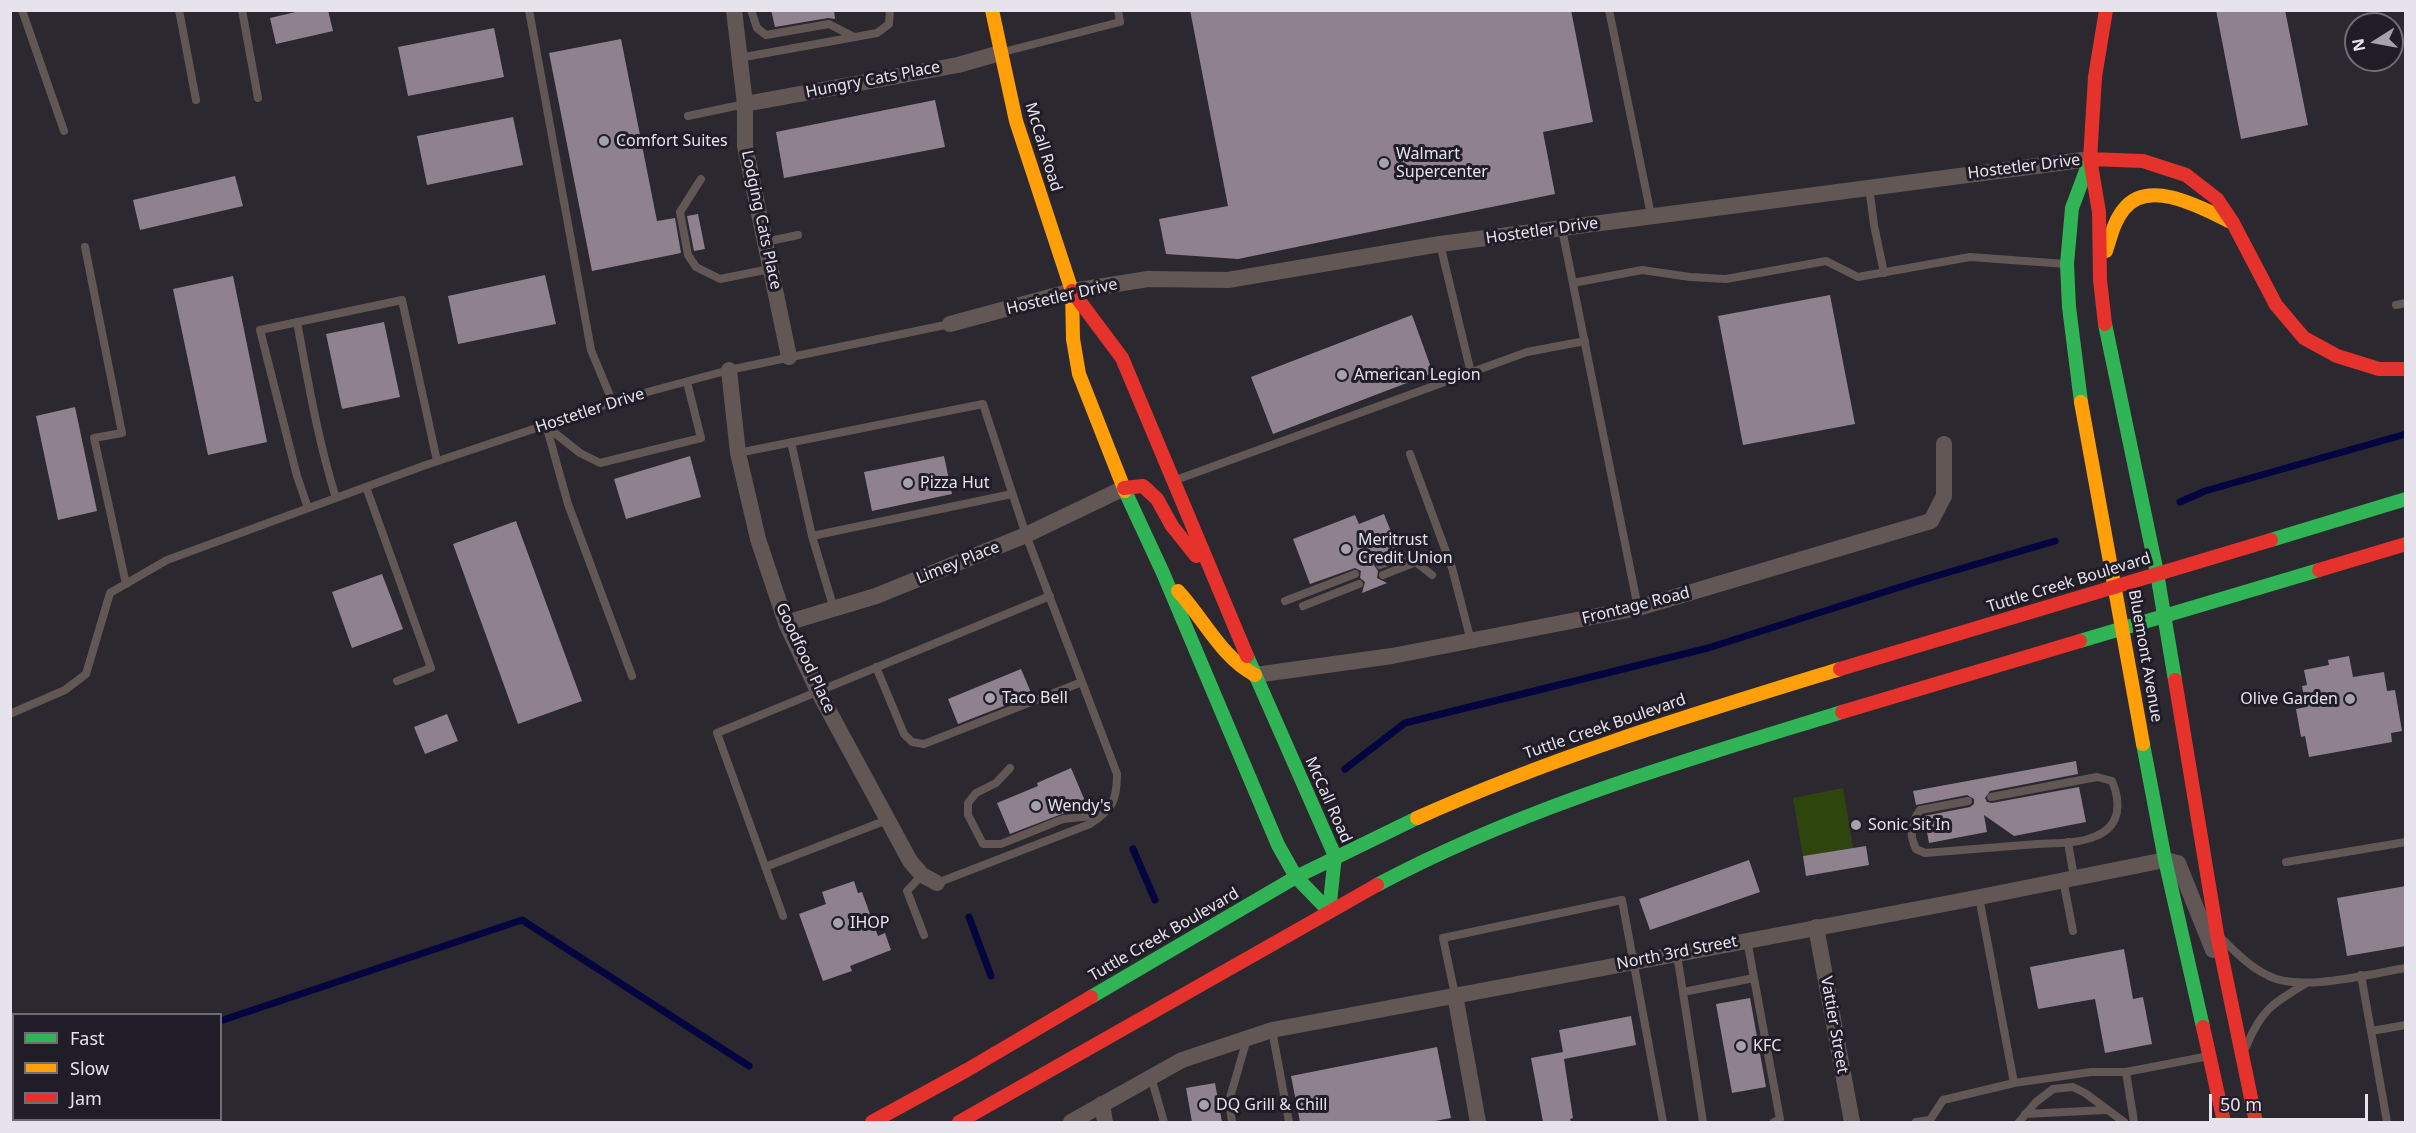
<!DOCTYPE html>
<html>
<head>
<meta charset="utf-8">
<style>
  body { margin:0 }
  #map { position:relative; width:2416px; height:1133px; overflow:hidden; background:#2b282f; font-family:"Noto Sans",sans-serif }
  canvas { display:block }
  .frame { position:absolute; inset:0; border:12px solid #e6e3ec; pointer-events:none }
  .legend { position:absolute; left:12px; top:1013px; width:210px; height:108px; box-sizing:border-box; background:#201c28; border:2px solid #6f6c76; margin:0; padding:8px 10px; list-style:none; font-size:18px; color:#e6e3ec }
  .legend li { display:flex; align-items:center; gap:12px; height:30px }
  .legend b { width:30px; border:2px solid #6f6c76 }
  .north { position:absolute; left:2344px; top:12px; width:60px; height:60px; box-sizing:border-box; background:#201c28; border:2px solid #6f6c76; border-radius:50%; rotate:259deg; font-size:16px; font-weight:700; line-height:24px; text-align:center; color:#e6e3ec }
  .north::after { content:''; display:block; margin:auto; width:21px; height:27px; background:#a5a2aa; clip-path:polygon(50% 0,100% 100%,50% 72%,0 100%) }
  .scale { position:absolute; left:2209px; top:1094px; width:159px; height:27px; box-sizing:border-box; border:3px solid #e6e3ec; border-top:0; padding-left:8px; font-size:18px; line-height:21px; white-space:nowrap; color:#e6e3ec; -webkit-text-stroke:4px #201c28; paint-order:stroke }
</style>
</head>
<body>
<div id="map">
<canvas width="2416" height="1133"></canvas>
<div class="frame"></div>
<ul class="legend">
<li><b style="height:8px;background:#30b455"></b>Fast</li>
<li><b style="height:8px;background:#ff9f0a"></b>Slow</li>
<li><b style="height:8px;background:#e5322d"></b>Jam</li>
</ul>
<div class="north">N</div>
<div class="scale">50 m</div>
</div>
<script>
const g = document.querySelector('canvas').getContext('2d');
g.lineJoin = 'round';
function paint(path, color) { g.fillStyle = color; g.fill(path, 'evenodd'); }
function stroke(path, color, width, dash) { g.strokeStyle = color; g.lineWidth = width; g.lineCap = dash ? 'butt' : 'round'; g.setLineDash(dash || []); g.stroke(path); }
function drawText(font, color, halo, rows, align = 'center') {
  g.font = font + ' "Noto Sans",sans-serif'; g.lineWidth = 6; g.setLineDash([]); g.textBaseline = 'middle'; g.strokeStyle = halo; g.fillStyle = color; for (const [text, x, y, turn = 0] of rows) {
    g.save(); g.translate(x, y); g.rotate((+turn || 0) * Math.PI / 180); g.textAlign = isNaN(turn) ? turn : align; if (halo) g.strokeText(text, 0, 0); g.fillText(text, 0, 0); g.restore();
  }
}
paint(new Path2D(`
  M 1843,788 L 1853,848 L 1803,856 L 1793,798 Z`), '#2e450d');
stroke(new Path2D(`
  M 2180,502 L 2205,491 L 2406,434
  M 1345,769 L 1405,723 L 1708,648 L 1919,581 L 2055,541
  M 1133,849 L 1155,900
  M 969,917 L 991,976
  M 220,1021 L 522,920 L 749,1066`), '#04043f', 7);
paint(new Path2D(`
  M 304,10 L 328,10 L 333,31 L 276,44 L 270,18 Z
  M 771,10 L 834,10 L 835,19 L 828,18 L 775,27 Z
  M 1190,10 L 1571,10 L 1593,122 L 1543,132 L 1555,194 L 1238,259 L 1166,254 L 1159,219 L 1228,206 Z
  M 2216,10 L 2285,10 L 2308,125 L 2241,139 Z
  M 494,28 L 504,77 L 408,96 L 398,47 Z
  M 621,39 L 657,221 L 675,218 L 681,253 L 592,271 L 549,53 Z
  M 935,100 L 945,147 L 784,178 L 776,132 Z
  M 513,117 L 523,165 L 427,185 L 417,136 Z
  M 235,176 L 243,206 L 140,230 L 133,200 Z
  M 698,214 L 705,249 L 694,251 L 687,216 Z
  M 545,275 L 556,324 L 458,344 L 448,296 Z
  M 233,276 L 267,442 L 208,455 L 173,289 Z
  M 1830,295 L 1855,424 L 1743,445 L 1718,316 Z
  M 1412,315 L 1433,373 L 1273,434 L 1251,377 Z
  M 384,322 L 400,397 L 342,409 L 326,334 Z
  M 75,407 L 97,511 L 58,520 L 36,416 Z
  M 690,456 L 701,497 L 626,519 L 614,479 Z
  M 944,456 L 952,494 L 872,511 L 864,472 Z
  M 1384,514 L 1395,542 L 1393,543 L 1396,552 L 1377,559 L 1374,565 L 1378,571 L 1377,578 L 1387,583 L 1362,593 L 1365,582 L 1360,578 L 1361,571 L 1355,568 L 1310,584 L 1293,539 L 1355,515 L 1359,524 Z
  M 516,521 L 582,701 L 518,724 L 453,544 Z
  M 382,574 L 403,629 L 352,648 L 332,592 Z
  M 2349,656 L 2353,677 L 2384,672 L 2387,691 L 2395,690 L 2402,731 L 2391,733 L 2392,742 L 2309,757 L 2305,736 L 2301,737 L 2296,709 L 2306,707 L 2302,686 L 2307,685 L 2304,670 L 2329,665 L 2328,660 Z
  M 1021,669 L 1032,695 L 958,724 L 948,699 Z
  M 447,714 L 458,741 L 425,754 L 414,727 Z
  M 2076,761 L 2078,774 L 1990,791 L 1985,798 L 1987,802 L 1992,803 L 2079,787 L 2086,822 L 2014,836 L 1984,815 L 1987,832 L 1929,843 L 1924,816 L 1970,807 L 1974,804 L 1974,799 L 1967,795 L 1916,805 L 1913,791 Z
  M 1071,768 L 1085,801 L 1066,809 L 1067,812 L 1010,834 L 997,803 L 1038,786 L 1037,783 Z
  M 1866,846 L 1869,865 L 1806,876 L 1803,856 Z
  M 1749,860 L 1760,892 L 1650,930 L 1639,899 Z
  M 854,881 L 858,893 L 862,892 L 878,936 L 885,933 L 891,950 L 850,966 L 852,971 L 823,981 L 799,914 L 826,904 L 822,892 Z
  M 2406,886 L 2406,946 L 2347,956 L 2337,898 Z
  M 2124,949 L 2133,999 L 2143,997 L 2152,1044 L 2105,1053 L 2095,999 L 2038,1009 L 2030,967 Z
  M 1750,998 L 1766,1087 L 1732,1093 L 1716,1004 Z
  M 1631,1016 L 1636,1045 L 1564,1059 L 1573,1118 L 1570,1119 L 1571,1122 L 1543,1122 L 1531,1058 L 1563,1052 L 1559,1030 Z
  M 1437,1047 L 1451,1118 L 1430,1122 L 1300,1122 L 1291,1076 Z
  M 1215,1083 L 1222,1122 L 1192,1122 L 1186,1088 Z`), '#8f818e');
stroke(new Path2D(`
  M 22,10 L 64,131
  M 179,10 L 196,100
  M 242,10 L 258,98
  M 529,10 L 591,350 L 613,403
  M 751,10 L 757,28 L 766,35 L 829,24 L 854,37
  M 1609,10 L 1651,215
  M 1003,52 L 1120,22 L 1118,10
  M 739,58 L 877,33 L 889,24 L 890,10
  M 688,116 L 745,104
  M 701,179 L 680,212 L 688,255 L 696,267 L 720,279 L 770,269
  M 1869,187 L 1874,225 L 1884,273
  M 1562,229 L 1638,608
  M 765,242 L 798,235
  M 1440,244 L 1471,373
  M 85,247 L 122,433 L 94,438 L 126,584
  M 1573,283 L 1642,270 L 1690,277 L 1726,279 L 1826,261 L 1858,277 L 1970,257 L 2066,264
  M 2396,305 L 2406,303
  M 297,322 C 308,381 318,441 336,498
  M 546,425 L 568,504 L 632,676
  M 546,426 L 580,453 L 600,463 L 701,438 L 687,382
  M 791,442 L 812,536 L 834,609
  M 738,453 L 983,404 L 1026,535 L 1117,774 C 1117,801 1112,810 1090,824 L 937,883
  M 1410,454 L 1452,568 L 1471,641
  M 1173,481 L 1527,352 L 1585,341
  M 366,487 L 431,668 L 397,681
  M 308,508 L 297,476 L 260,330 L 402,300 L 437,461
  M 812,536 L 1012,494
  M 1380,565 L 1407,555 L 1432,575
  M 1383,575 L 1416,562
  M 1285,601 L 1355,574
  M 1303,606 L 1359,584
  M 876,667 L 904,734 L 912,742 L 924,744 L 1082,682
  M 12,713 L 65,690 L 86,674 L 110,593 L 167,560 L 423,466 L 629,397 L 729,370 L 950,324
  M 1010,768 L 996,783 L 976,793 L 968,803 L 968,815 L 983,844 L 1001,844 L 1063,819 L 1102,815
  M 1968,801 L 1920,810 C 1910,824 1909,834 1916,849 L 1925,853 C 1963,850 2000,847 2037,844 C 2055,843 2079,844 2096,836 C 2121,826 2121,802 2112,781 L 2097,777 L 1991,797
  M 2068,842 L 2074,878
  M 2286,862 L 2406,842
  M 765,867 L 887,820
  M 922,875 L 907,891 L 924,935
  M 2063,880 L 2073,931
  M 1979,897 L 2014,1083
  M 783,916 L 717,733 L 1050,596
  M 1747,940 L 1780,1119 L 1774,1122
  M 2223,940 C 2237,953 2250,967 2267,975 C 2299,993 2369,974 2406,968
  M 1677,954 L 1703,1122
  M 2361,975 L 2371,1031
  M 1683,992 L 1754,978
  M 1455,995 L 1443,938 L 1622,900 L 1663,1122
  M 1272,1030 L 1289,1122
  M 2246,1047 C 2261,1010 2272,1004 2305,984
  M 2126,1072 L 2134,1122
  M 1151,1077 L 1164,1122
  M 2025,1114 L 2106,1110
  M 1232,1122 L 1229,1101 L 1247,1039
  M 1916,1122 L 1930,1120 L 1943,1100 L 2014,1083 L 2091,1072 L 2126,1072 L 2209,1056
  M 2019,1122 L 2036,1102 L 2053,1089 L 2073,1087 L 2085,1093 L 2124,1122
  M 2387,1122 L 2371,1031 L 2406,1025`), '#625755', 8);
stroke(new Path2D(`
  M 734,10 L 745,104 L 745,146 L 789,357
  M 745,104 L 958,65 L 1000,53
  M 950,324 L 1072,291 L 1148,279 L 1228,280 L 1440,244 L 2090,159
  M 729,370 L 738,453 L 758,539 L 786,623 L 818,691 L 910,861 L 922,875 L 937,883
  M 786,623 L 876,596 L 1026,535 L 1124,488
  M 1255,675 L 1392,656 L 1638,608 L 1931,521 L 1944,496 L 1944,444
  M 1816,927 L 1852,1122
  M 1455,995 L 1478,1122
  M 1102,1104 L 1105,1122
  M 1071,1122 L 1182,1060 L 1272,1030 L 1955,902 L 2165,860 L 2178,863 L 2213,950`), '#625755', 16);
stroke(new Path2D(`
  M 2105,324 L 2157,573 L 2175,680
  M 2081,402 L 2069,307 L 2067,264 L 2072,208 L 2090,160
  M 1125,491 L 1163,573 L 1278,845 L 1296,877 L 1329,911
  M 2271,540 L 2406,499
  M 2080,641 L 2319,570
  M 1247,656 L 1335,856 L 1329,911
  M 2143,744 L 2165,860 L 2203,1027
  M 1377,885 C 1523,807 1684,761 1842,712
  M 1091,997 L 1296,877 L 1417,818`), '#30b455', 14);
stroke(new Path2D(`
  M 992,10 L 1016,121 L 1072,291 L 1073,339 L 1079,374 L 1125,491
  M 2106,251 C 2111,236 2114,221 2124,209 C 2149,177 2204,209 2231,222
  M 2081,402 L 2143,744
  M 1178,591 C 1204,619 1221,657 1255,675
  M 1417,818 C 1554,756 1697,713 1840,669`), '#ff9f0a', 14);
stroke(new Path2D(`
  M 2090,159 L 2143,161 L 2186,175 L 2217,199 L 2233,223 L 2276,305 L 2304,338 L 2337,356 L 2379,369 L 2406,369
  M 1072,291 L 1122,358 L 1247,656
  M 2105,324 L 2100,280 L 2099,212 L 2090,159 L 2095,77 L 2106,10
  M 1124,488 L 1143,486 L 1157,499 L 1172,526 L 1196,556
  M 2319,570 L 2406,544
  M 1840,669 L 2271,540
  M 2175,680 L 2217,934 L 2256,1122
  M 1842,712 L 2080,641
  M 2203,1027 L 2224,1122
  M 872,1122 L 967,1070 L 1091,997
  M 959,1122 L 1377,885`), '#e5322d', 14);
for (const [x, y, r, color] of [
  [604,141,6,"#a5a2aa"],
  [1384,163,6,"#a5a2aa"],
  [1342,375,6,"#a5a2aa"],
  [908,483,6,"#a5a2aa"],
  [1346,549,6,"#a5a2aa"],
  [990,698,6,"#a5a2aa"],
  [2350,699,6,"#a5a2aa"],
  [1036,806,6,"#a5a2aa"],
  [1856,825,6,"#a5a2aa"],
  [838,923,6,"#a5a2aa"],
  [1741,1046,6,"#a5a2aa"],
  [1204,1105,6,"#a5a2aa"]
]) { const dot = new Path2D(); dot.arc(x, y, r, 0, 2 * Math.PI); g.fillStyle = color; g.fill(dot); stroke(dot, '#201c28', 2); }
drawText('16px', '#e6e3ec', '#201c28', [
  ["Hungry Cats Place",873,80,-11],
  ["McCall Road",1043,147,73],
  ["Hostetler Drive",2024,167,-7],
  ["Lodging Cats Place",761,220,78],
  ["Hostetler Drive",1542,231,-8],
  ["Hostetler Drive",1062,297,-13],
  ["Hostetler Drive",590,411,-18],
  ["Limey Place",958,563,-22],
  ["Tuttle Creek Boulevard",2069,583,-17],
  ["Frontage Road",1636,606,-14],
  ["Bluemont Avenue",2145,656,80],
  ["Goodfood Place",805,658,65],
  ["Tuttle Creek Boulevard",1605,727,-19],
  ["McCall Road",1328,800,66],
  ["Tuttle Creek Boulevard",1164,935,-30],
  ["North 3rd Street",1677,953,-11],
  ["Vattier Street",1834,1025,80]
]);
drawText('16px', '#e6e3ec', '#201c28', [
  ["Comfort Suites",616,141],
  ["Walmart",1396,154],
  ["Supercenter",1396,172],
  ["American Legion",1354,375],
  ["Pizza Hut",920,483],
  ["Meritrust",1358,540],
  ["Credit Union",1358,558],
  ["Taco Bell",1002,698],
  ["Olive Garden",2338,699,"right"],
  ["Wendy's",1048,806],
  ["Sonic Sit In",1868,825],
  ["IHOP",850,923],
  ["KFC",1753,1046],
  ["DQ Grill & Chill",1216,1105]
], 'left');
</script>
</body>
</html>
